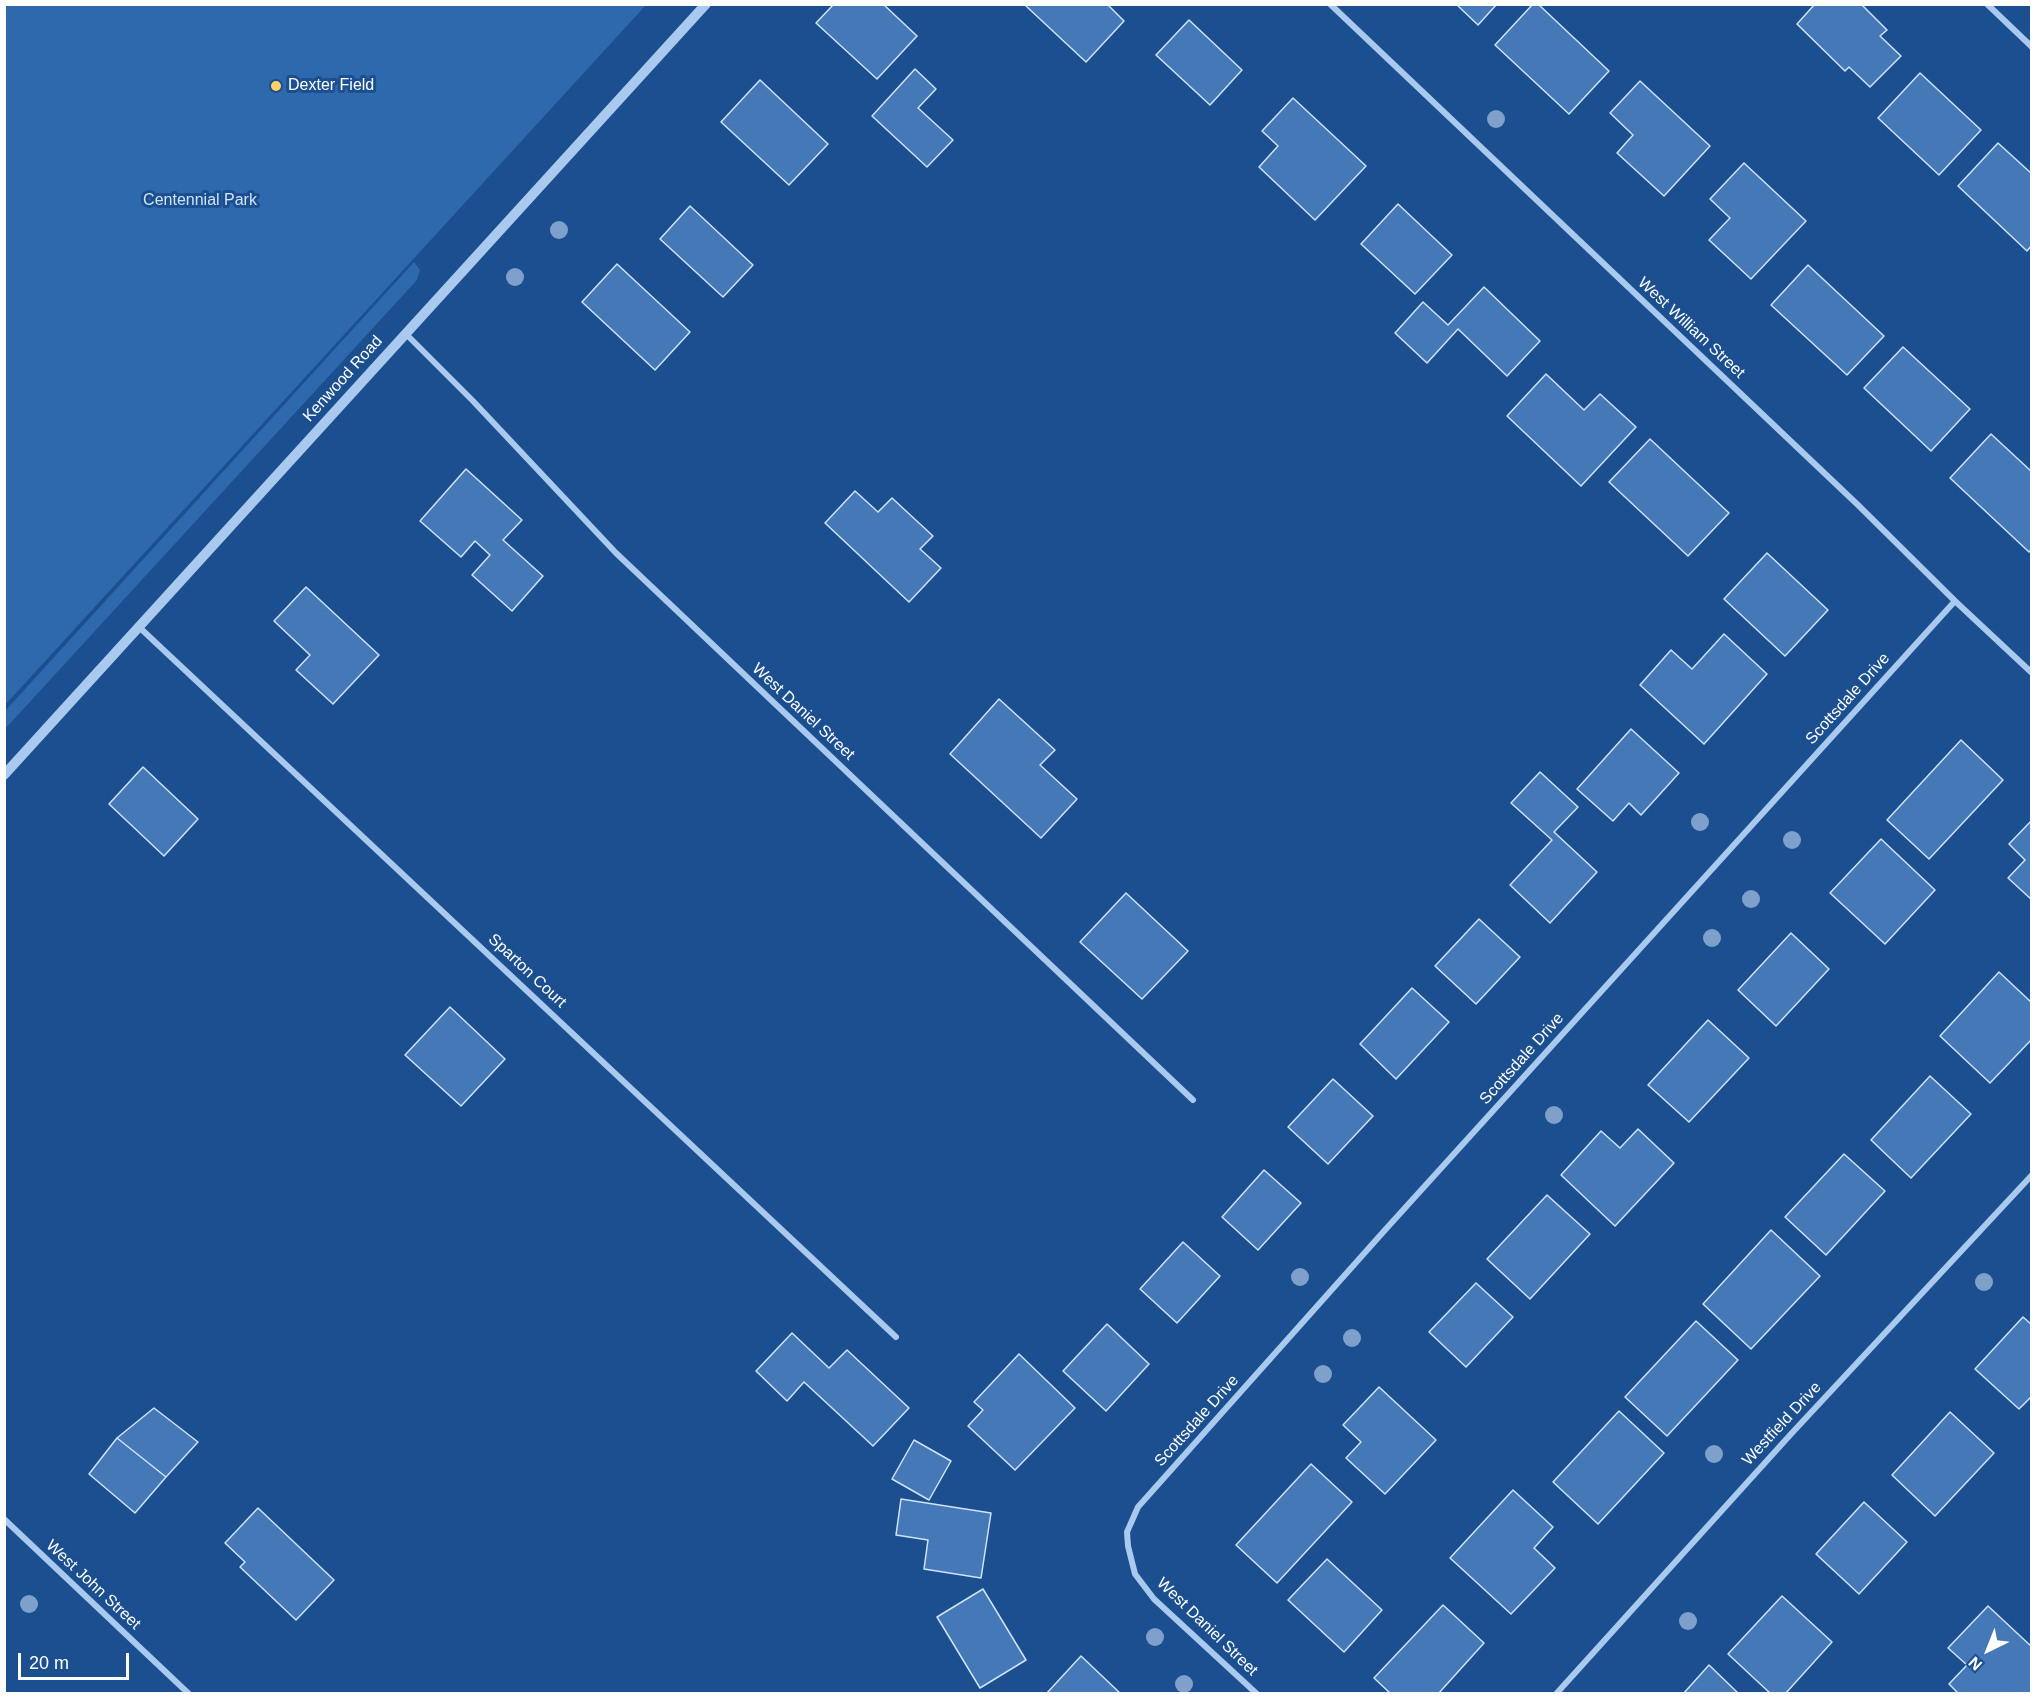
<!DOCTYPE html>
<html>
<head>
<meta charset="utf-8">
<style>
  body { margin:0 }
  #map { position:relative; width:2036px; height:1698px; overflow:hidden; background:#1b4f8f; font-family:Arial,sans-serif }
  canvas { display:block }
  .frame { position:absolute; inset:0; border:6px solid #fff; pointer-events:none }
  .north { position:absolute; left:1958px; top:1620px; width:60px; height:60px; -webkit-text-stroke:4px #1b4f8f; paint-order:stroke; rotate:223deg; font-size:16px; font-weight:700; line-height:24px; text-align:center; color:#fff }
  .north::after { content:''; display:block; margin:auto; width:21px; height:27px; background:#fff; clip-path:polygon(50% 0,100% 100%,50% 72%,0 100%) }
  .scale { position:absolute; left:18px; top:1653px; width:111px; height:27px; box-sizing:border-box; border:3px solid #fff; border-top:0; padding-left:8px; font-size:18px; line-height:21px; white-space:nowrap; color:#fff; -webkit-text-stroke:4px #1b4f8f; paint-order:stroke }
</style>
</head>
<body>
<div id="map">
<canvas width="2036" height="1698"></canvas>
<div class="frame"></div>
<div class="north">N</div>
<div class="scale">20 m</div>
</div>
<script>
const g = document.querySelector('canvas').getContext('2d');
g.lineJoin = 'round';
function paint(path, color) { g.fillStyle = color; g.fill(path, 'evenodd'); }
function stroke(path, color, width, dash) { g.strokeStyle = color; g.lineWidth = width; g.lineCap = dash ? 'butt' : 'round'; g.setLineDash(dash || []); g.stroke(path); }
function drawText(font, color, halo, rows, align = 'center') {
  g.font = font + ' Arial,sans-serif'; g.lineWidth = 6; g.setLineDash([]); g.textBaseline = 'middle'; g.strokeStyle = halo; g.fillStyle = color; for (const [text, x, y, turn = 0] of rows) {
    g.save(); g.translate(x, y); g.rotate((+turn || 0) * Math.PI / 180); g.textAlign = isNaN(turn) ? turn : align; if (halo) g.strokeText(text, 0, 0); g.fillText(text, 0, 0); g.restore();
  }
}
paint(new Path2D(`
  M 5,4 L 646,5 L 5,705 L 4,5 Z
  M 414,262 L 420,270 L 417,280 L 5,729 L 5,711 Z`), '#2e69ad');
const building = new Path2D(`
  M 834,4 L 883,4 L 917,36 L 877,79 L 816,23 Z
  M 1027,4 L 1107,4 L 1124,21 L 1086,62 L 1026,6 Z
  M 1456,4 L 1497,4 L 1478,25 Z
  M 1533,4 L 1538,4 L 1609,71 L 1569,114 L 1495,45 Z
  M 1815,4 L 1861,4 L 1887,30 L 1880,36 L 1901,56 L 1870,87 L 1849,67 L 1845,71 L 1797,24 Z
  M 1189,20 L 1242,70 L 1210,105 L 1156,55 Z
  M 915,69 L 936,89 L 918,108 L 953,140 L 927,167 L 872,116 Z
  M 1920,73 L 1981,130 L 1939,175 L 1878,118 Z
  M 760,80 L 828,144 L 789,185 L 721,122 Z
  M 1640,81 L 1710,146 L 1664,196 L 1617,153 L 1633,135 L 1610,113 Z
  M 1293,98 L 1366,166 L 1315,220 L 1259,167 L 1278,146 L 1262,131 Z
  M 1998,143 L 2032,174 L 2032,245 L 2027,251 L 1958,186 Z
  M 1744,163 L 1806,221 L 1751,279 L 1709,240 L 1730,218 L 1710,199 Z
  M 1398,204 L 1452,255 L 1415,294 L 1361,244 Z
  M 690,206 L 753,265 L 723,297 L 660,239 Z
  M 617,264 L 690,332 L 655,370 L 582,302 Z
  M 1808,265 L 1884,336 L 1847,375 L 1771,305 Z
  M 1484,287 L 1540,341 L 1507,376 L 1458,329 L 1427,363 L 1395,333 L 1423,302 L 1448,325 Z
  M 1903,347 L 1970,409 L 1931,451 L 1864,388 Z
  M 1546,374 L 1584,410 L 1600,394 L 1636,427 L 1581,486 L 1507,416 Z
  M 1991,434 L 2032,472 L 2032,549 L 2029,552 L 1950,478 Z
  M 1650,439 L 1729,513 L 1688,556 L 1609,482 Z
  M 466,469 L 522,520 L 503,540 L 543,576 L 512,611 L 472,575 L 490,555 L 475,541 L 461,557 L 420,521 Z
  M 855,491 L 878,512 L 892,498 L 933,536 L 920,549 L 941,568 L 909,602 L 825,523 Z
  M 1767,553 L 1828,610 L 1785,656 L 1724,599 Z
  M 306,587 L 379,655 L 333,704 L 296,670 L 310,655 L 274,621 Z
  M 1724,634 L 1767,674 L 1704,744 L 1640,685 L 1671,650 L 1692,669 Z
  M 999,699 L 1055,750 L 1040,765 L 1077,799 L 1041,838 L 950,754 Z
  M 1631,729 L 1679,773 L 1641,815 L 1629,803 L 1613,821 L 1577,789 Z
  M 1961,740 L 2003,780 L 1929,859 L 1887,820 Z
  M 143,767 L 198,819 L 164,856 L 109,804 Z
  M 1540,772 L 1578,807 L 1554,832 L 1597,872 L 1550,923 L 1510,885 L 1552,840 L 1511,803 Z
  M 2032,820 L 2032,900 L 2008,878 L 2025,860 L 2009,844 Z
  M 1881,839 L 1935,890 L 1885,944 L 1830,893 Z
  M 1126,893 L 1188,951 L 1142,999 L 1080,942 Z
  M 1479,919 L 1520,957 L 1476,1004 L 1435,966 Z
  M 1791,933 L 1829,969 L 1776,1026 L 1738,990 Z
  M 1999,972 L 2032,1003 L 2032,1039 L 1990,1083 L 1940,1036 Z
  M 1412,988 L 1449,1022 L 1396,1079 L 1360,1044 Z
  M 450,1007 L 505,1059 L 461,1106 L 405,1055 Z
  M 1708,1020 L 1749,1058 L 1689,1122 L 1648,1085 Z
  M 1930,1076 L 1971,1114 L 1911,1178 L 1871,1140 Z
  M 1333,1079 L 1373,1116 L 1328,1164 L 1288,1127 Z
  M 1638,1129 L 1674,1163 L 1615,1226 L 1561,1175 L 1601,1131 L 1620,1148 Z
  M 1844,1154 L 1885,1191 L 1826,1255 L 1785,1217 Z
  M 1264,1170 L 1301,1203 L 1258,1250 L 1222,1217 Z
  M 1547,1195 L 1590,1234 L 1530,1299 L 1487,1259 Z
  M 1771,1230 L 1820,1276 L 1751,1349 L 1703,1304 Z
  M 1183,1242 L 1220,1276 L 1177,1323 L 1140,1289 Z
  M 1476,1283 L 1513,1317 L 1466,1367 L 1429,1332 Z
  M 2023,1317 L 2032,1325 L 2032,1396 L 2019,1409 L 1975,1369 Z
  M 1696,1321 L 1738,1360 L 1667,1436 L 1625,1397 Z
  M 1107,1324 L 1149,1364 L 1106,1411 L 1063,1371 Z
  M 792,1333 L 829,1368 L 847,1350 L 909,1408 L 873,1446 L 804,1382 L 787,1401 L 756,1371 Z
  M 1019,1354 L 1075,1408 L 1015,1470 L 968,1426 L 983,1410 L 974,1402 Z
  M 1379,1387 L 1436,1440 L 1385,1494 L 1346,1458 L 1361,1442 L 1343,1425 Z
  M 154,1408 L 198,1442 L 166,1477 L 117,1438 Z
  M 1619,1411 L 1664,1453 L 1598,1524 L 1553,1482 Z
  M 1950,1412 L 1994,1453 L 1935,1516 L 1892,1475 Z
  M 117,1438 L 166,1477 L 135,1513 L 89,1474 Z
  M 914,1440 L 951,1461 L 929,1500 L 892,1479 Z
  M 1311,1464 L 1352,1502 L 1277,1583 L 1236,1545 Z
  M 1513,1490 L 1553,1527 L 1534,1548 L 1555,1568 L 1511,1614 L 1450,1558 Z
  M 901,1499 L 991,1513 L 981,1578 L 924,1569 L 928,1540 L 896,1535 Z
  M 1864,1502 L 1907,1542 L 1859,1594 L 1816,1554 Z
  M 258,1508 L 334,1580 L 296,1620 L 240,1567 L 245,1562 L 225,1543 Z
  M 1327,1559 L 1382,1610 L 1344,1652 L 1288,1600 Z
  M 983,1589 L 1026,1660 L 980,1688 L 937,1617 Z
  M 1782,1596 L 1832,1642 L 1785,1694 L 1771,1694 L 1728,1654 Z
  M 1443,1605 L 1484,1643 L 1438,1694 L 1391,1694 L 1374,1678 Z
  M 1988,1606 L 2032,1647 L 2032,1692 L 2030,1694 L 1959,1694 L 1949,1684 L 1967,1665 L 1948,1648 Z
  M 1081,1656 L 1121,1694 L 1046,1694 Z
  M 1709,1665 L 1739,1694 L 1683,1694 Z`);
paint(building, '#4478b7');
stroke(building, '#cfe3fa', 1.5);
stroke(new Path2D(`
  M 1330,4 L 1858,505 L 1955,601 L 2032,673
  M 1987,4 L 2032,47
  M 405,333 L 473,401 L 616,553 L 1193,1100
  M 139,627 L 896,1337
  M 4,1519 L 189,1694
  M 1257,1694 L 1154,1599 L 1135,1574 L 1128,1546 L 1127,1532 L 1138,1507 L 1385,1230 L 1955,601
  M 1556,1694 L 1791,1434 L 2032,1175`), '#a9c9ee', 6);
stroke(new Path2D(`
  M 4,775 L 706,4`), '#a9c9ee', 10);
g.fillStyle = '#7ea0ca';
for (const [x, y] of [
  [1496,119],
  [559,230],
  [515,277],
  [1700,822],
  [1792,840],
  [1751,899],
  [1712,938],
  [1554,1115],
  [1300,1277],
  [1984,1282],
  [1352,1338],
  [1323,1374],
  [1714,1454],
  [29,1604],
  [1688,1621],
  [1155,1637],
  [1184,1684]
]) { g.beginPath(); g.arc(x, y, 9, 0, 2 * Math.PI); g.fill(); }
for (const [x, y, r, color] of [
  [276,86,6,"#ffd166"]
]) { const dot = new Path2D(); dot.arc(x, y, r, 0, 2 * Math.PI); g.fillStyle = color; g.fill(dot); stroke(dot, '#1b4f8f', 2); }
drawText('16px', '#fff', '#1b4f8f', [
  ["Dexter Field",288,86]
], 'left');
drawText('16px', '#cfe3fa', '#1b4f8f', [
  ["Centennial Park",200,201]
]);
drawText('16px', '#fff', '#1b4f8f', [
  ["West William Street",1691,328,43],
  ["Kenwood Road",343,379,-48],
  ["Scottsdale Drive",1848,699,-48],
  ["West Daniel Street",803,712,43],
  ["Sparton Court",527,971,43],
  ["Scottsdale Drive",1522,1059,-48],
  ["Scottsdale Drive",1197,1421,-48],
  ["Westfield Drive",1782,1424,-47],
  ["West John Street",93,1585,43],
  ["West Daniel Street",1207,1627,44]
]);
</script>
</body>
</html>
